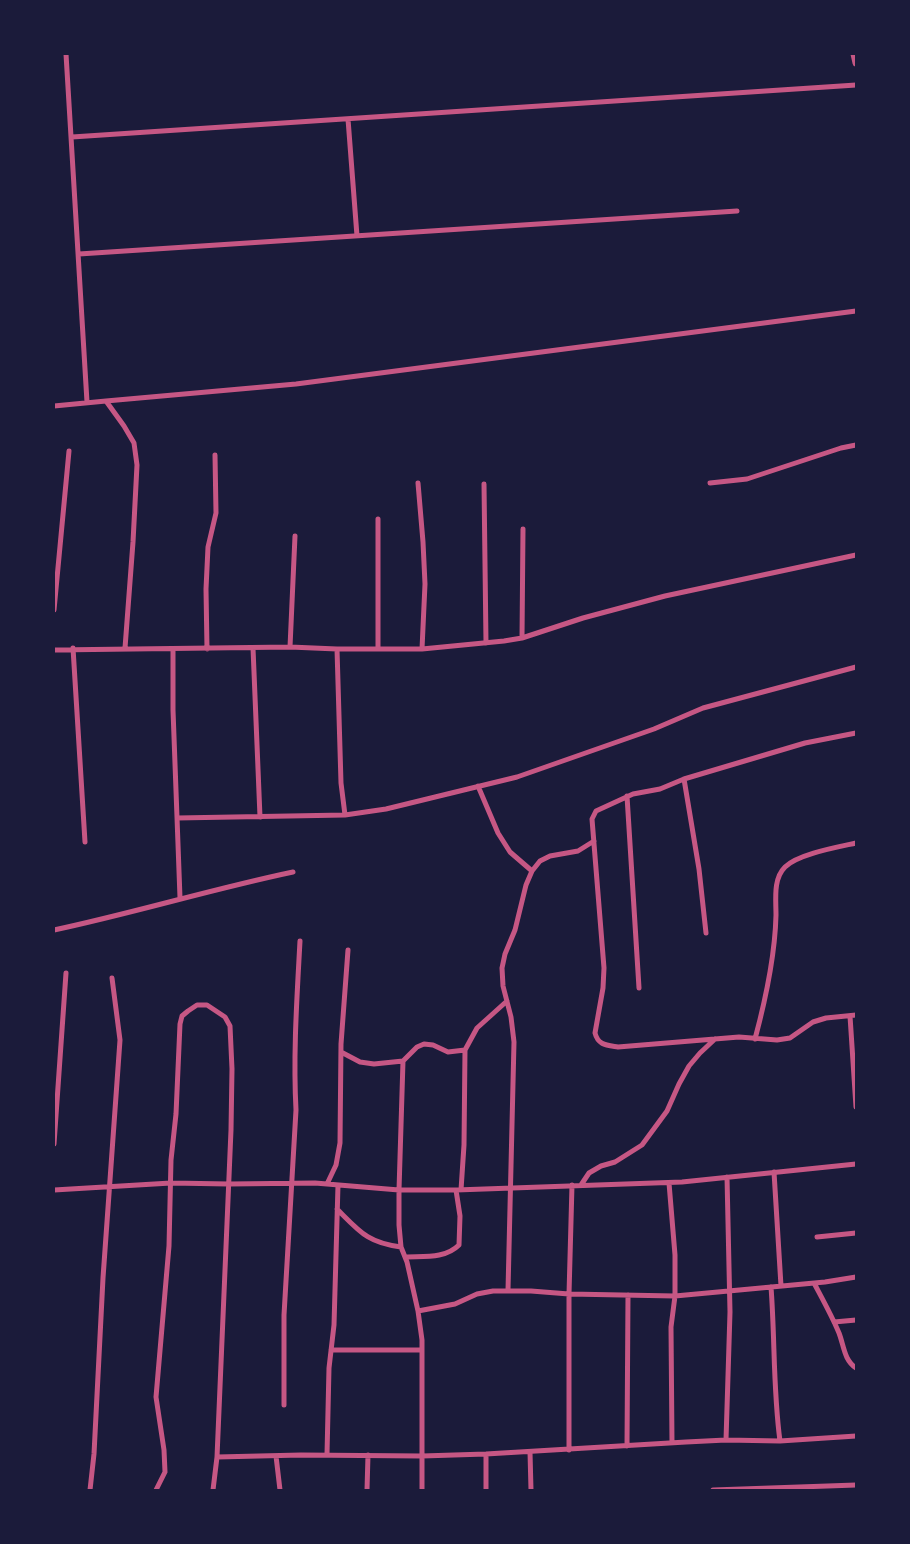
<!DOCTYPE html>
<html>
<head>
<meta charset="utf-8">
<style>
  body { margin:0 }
  #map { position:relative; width:910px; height:1544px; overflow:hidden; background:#1b1b3a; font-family:"Titillium Web",sans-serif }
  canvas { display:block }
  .frame { position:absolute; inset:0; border:55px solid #1b1b3a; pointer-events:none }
</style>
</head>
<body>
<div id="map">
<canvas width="910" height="1544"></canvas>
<div class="frame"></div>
</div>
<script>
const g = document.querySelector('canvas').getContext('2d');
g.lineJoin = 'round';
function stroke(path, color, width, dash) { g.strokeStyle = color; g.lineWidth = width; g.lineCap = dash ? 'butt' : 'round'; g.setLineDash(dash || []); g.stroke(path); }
stroke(new Path2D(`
  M 66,54 L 87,402
  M 348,119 L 357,236
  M 72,137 L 856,85
  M 79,254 L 737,211
  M 54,406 L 106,401
  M 418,483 L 423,542 L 425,584 L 422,649
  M 710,483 L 747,479 L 841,448 L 856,445
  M 484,484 L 486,643
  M 54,610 L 69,451
  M 522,638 L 523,529
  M 290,647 L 295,536
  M 73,648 L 85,842
  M 125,648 L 133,542 L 137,465 L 134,443 L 124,426 L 106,401 L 296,384 L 856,311
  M 253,648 L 260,817
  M 173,649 L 173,710 L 180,898
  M 207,649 L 206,589 L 208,547 L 216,513 L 215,455
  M 337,649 L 341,783 L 345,815
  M 378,649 L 378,519
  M 54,650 L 290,647 L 337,649 L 422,649 L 504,641 L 522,638 L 583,618 L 665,596 L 856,555
  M 856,733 L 805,743 L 684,779 L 660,789 L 633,794 L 596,811 L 592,819 L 604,968 L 603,988 L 595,1033 C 598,1045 606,1045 618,1047 L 739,1037 L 777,1040 L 790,1038 L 813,1022 L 826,1018 L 856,1015
  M 684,779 L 699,869 L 706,933
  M 478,786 L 498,833 L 510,852 L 532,871
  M 627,796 L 639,988
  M 177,818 L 345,815 L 386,809 L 517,777 L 654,729 L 703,708 L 856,667
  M 54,930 C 134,913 212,889 293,872
  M 850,1016 L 856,1107
  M 755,1039 C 766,998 775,957 776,915 C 776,899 773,879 785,867 C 798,854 838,847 856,843
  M 341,1052 L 360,1062 L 374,1064 L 403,1061 L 417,1047 L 424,1044 L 433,1045 L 448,1052 L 465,1050
  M 403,1061 L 399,1190 L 399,1225 L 401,1247 L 407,1262 L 418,1311 L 422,1340 L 422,1490
  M 54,1144 L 66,973
  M 774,1172 L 781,1286
  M 669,1183 L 675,1255 L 675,1296 L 671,1327 L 672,1443
  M 327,1184 L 336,1165 L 340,1143 L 341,1044 L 348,950
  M 581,1185 L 589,1173 L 601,1166 L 615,1162 L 642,1145 L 667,1111 L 679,1084 L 689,1066 L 700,1053 L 715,1039
  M 54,1190 L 171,1183 L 229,1184 L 315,1183 L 399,1190 L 456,1190 L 682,1182 L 856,1164
  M 461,1190 L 464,1145 L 465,1050 L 477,1028 L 507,1001
  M 337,1209 C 360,1232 368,1243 401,1247
  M 817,1237 L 856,1233
  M 405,1257 C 424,1256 445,1259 459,1245 L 460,1216 L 456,1190
  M 814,1283 C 823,1300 832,1316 839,1333 C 844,1346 844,1360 856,1368
  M 771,1287 C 775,1339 773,1390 780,1441
  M 508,1290 L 514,1042 L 511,1017 L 503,986 L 502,968 L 505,954 L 515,930 L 526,885 L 532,871 L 540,861 L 550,856 L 578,851 L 594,841
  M 418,1311 L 455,1304 L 477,1294 L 493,1291 L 531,1291 L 569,1294 L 675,1296 L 825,1282 L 856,1277
  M 834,1322 L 856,1320
  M 331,1350 L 421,1350
  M 284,1405 L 284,1315 L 296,1110 C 293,1054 297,997 300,941
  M 726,1440 L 730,1312 L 727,1177
  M 627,1446 L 628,1295
  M 569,1450 L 569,1294 L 572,1185
  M 530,1452 L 531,1490
  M 327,1454 L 329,1368 L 334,1325 L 338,1185
  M 276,1456 L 280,1490
  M 217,1457 L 301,1455 L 422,1456 L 486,1454 L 686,1442 L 726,1440 L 780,1441 L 856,1436
  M 90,1490 L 94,1454 L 103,1278 L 120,1040 L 112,978
  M 156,1490 L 165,1472 L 164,1450 L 156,1397 L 169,1246 L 171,1160 L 176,1114 L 180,1024 L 182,1016 L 188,1011 L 197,1005 L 207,1005 L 225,1017 L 230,1026 L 232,1069 L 231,1130 L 217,1457 L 213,1490
  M 367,1490 L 368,1455
  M 486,1490 L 486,1454
  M 713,1490 L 856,1485`), '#c65784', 5);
stroke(new Path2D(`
  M 854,54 L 856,63`), '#c65784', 7);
</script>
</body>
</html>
